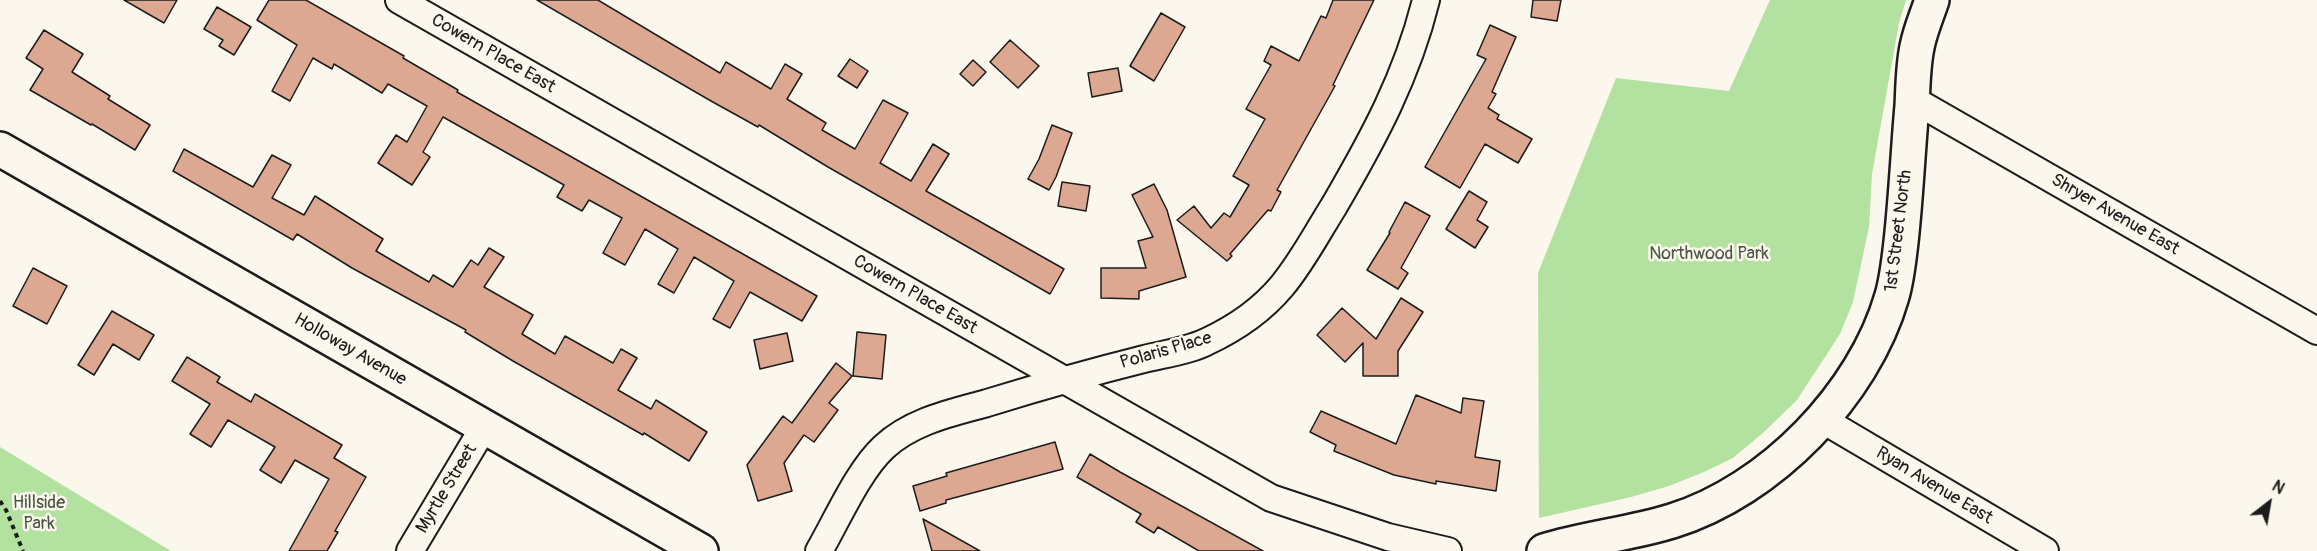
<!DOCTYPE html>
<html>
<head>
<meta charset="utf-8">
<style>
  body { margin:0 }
  #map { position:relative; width:2317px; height:551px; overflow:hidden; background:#fbf7ec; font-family:Pangolin,sans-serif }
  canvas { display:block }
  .north { position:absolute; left:2239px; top:473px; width:60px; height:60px; -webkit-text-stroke:4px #fbf7ec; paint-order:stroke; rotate:31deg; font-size:16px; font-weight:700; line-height:24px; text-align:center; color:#1c1c1c }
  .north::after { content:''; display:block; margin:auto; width:21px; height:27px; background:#1c1c1c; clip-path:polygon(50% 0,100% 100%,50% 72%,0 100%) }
</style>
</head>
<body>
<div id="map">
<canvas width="2317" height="551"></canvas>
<div class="north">N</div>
</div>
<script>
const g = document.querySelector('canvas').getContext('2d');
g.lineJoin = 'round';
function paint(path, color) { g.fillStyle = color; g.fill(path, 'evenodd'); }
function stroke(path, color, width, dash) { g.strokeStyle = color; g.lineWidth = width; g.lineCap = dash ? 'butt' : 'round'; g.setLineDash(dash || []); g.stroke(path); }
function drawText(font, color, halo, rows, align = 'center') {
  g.font = font + ' Pangolin,sans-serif'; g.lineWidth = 5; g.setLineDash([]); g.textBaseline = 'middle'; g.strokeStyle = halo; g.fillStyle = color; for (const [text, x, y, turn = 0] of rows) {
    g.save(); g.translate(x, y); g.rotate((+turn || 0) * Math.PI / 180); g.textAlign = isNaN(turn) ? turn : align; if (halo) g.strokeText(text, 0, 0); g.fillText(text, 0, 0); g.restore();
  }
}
paint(new Path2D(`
  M 1770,0 L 1906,0 L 1899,23 L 1872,174 L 1869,227 L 1853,302 L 1840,334 L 1797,400 L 1764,432 L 1733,458 L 1704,472 L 1669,486 L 1631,497 L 1539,518 L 1538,273 L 1616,78 L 1729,91 Z
  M 0,447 L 171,551 L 0,551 Z`), '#b3e1a0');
const building = new Path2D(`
  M 124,0 L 177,0 L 164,23 Z
  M 269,0 L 306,0 L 404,56 L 403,58 L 458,90 L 457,92 L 817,296 L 802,321 L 750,292 L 730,328 L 713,319 L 734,281 L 694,257 L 674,293 L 658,284 L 678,249 L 645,229 L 625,265 L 603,253 L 622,218 L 589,200 L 582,211 L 557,197 L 564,185 L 443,117 L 423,152 L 430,157 L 412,185 L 378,163 L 396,135 L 407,142 L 427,106 L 388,84 L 382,93 L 334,64 L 332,69 L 313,58 L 290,101 L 272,91 L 297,45 L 257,20 Z
  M 537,0 L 598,0 L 720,73 L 726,62 L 771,89 L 785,64 L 802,74 L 787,99 L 826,123 L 822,130 L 855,149 L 883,100 L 908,113 L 880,163 L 911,181 L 933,144 L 949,154 L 926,191 L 1064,269 L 1050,294 L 828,167 L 759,125 L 758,127 L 711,101 Z
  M 1333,0 L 1374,0 L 1333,85 L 1335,86 L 1277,190 L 1281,192 L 1271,211 L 1268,210 L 1230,254 L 1232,256 L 1227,261 L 1177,220 L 1194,206 L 1211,228 L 1224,213 L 1230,217 L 1249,185 L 1233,176 L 1265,119 L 1246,109 L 1271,65 L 1264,61 L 1271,46 L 1299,61 L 1321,16 L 1326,18 Z
  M 1533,0 L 1561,0 L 1557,21 L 1531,17 Z
  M 217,7 L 251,27 L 234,55 L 219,46 L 223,40 L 204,29 Z
  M 1161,13 L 1185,27 L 1154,81 L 1130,66 Z
  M 1490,25 L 1516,37 L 1492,92 L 1496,94 L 1488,108 L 1499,115 L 1497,119 L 1532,139 L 1518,163 L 1485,144 L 1460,188 L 1425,167 L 1486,59 L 1477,55 Z
  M 44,30 L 83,54 L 72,72 L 110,96 L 108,99 L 150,125 L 135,150 L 92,124 L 91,125 L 30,90 L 43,69 L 26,58 Z
  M 1010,40 L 1039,66 L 1018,88 L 990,62 Z
  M 850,59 L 868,71 L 857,88 L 838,76 Z
  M 973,60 L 986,72 L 973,86 L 960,74 Z
  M 1118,68 L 1122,91 L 1092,97 L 1088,73 Z
  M 1052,125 L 1072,133 L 1056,177 L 1049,190 L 1028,179 L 1039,159 Z
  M 184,149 L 253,187 L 272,155 L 291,165 L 272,198 L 304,215 L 315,196 L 383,239 L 376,251 L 429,282 L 433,275 L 453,287 L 471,260 L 478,265 L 489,248 L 504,257 L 484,287 L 533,315 L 522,334 L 555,354 L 565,336 L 613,363 L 621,349 L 637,358 L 618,390 L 651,409 L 656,400 L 707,432 L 689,461 L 644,433 L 643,435 L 513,361 L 465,332 L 466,330 L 352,268 L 297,234 L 293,240 L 173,171 Z
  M 1062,182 L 1090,186 L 1086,211 L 1058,206 Z
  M 1154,184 L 1167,210 L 1186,277 L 1139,291 L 1139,299 L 1101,298 L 1101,268 L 1146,268 L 1138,241 L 1153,237 L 1132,195 Z
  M 1469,191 L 1487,202 L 1477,220 L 1488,227 L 1475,248 L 1446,229 Z
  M 1405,202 L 1430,216 L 1401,268 L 1408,273 L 1398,289 L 1367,270 L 1390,233 L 1389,232 Z
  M 33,268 L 67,286 L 47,324 L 13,306 Z
  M 1401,298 L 1423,312 L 1398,351 L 1398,376 L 1363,376 L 1363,343 L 1345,362 L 1317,335 L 1342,308 L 1376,339 Z
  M 112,311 L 154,335 L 139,360 L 113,344 L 94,375 L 78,365 Z
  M 857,332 L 886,335 L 882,379 L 853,376 Z
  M 787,333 L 793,361 L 760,369 L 754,340 Z
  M 187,357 L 220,377 L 217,382 L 251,402 L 255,394 L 342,445 L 334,458 L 366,477 L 335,531 L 338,532 L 327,551 L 289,551 L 329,479 L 295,460 L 281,483 L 260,470 L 275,447 L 228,420 L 211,447 L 190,434 L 210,404 L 172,381 Z
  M 836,363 L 852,376 L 829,403 L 838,410 L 814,442 L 804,435 L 784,463 L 792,491 L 758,501 L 747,465 L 783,416 L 792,423 Z
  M 1416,395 L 1461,413 L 1463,398 L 1484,401 L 1475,457 L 1500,461 L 1496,491 L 1436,481 L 1436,484 L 1394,475 L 1334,451 L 1336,445 L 1310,432 L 1321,411 L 1396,444 Z
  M 1055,442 L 1063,469 L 946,500 L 946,503 L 920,511 L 913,486 L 947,476 L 946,473 Z
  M 1090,454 L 1120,472 L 1263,551 L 1199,551 L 1158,527 L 1154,533 L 1136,522 L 1141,514 L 1077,477 Z
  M 923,519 L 980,551 L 932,551 Z`);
paint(building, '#dda892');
stroke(building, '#1c1c1c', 1.5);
const street = new Path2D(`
  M 399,0 L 1271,498 L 1388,537 L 1448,551
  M 1912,99 L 2317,331
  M 1823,420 L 2045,551
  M 410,551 L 484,427
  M 819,551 C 837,520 858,471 884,447 C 912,421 951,413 987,403 C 1039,387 1092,372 1144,359 C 1164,354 1188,351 1206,342 C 1234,329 1262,310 1282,286 C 1302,262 1317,233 1334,206 C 1373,139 1407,77 1426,0`);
const secondary = new Path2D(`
  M 0,149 L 701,551
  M 1544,551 C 1586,538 1630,534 1672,521 C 1770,491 1864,394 1892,296 C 1897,279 1899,259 1901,242 C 1906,197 1908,151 1912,106 C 1913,87 1913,66 1917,47 C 1920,31 1927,15 1932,0`);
stroke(street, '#1c1c1c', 30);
stroke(secondary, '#1c1c1c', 38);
stroke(new Path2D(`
  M 0,501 L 6,510 L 23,551`), '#1c1c1c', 4, [4.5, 4.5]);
stroke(street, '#fbf7ec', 26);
stroke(secondary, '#fbf7ec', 33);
drawText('18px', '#1c1c1c', '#fbf7ec', [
  ["Cowern Place East",493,54,30],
  ["Shryer Avenue East",2115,215,30],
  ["1st Street North",1899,231,-83],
  ["Cowern Place East",915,295,30],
  ["Holloway Avenue",350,350,30],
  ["Polaris Place",1166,351,-16],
  ["Ryan Avenue East",1934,486,31],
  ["Myrtle Street",447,489,-59]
]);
drawText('18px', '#495744', '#fbf7ec', [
  ["Northwood Park",1709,254],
  ["Hillside",39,503],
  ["Park",39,524]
]);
</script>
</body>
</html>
